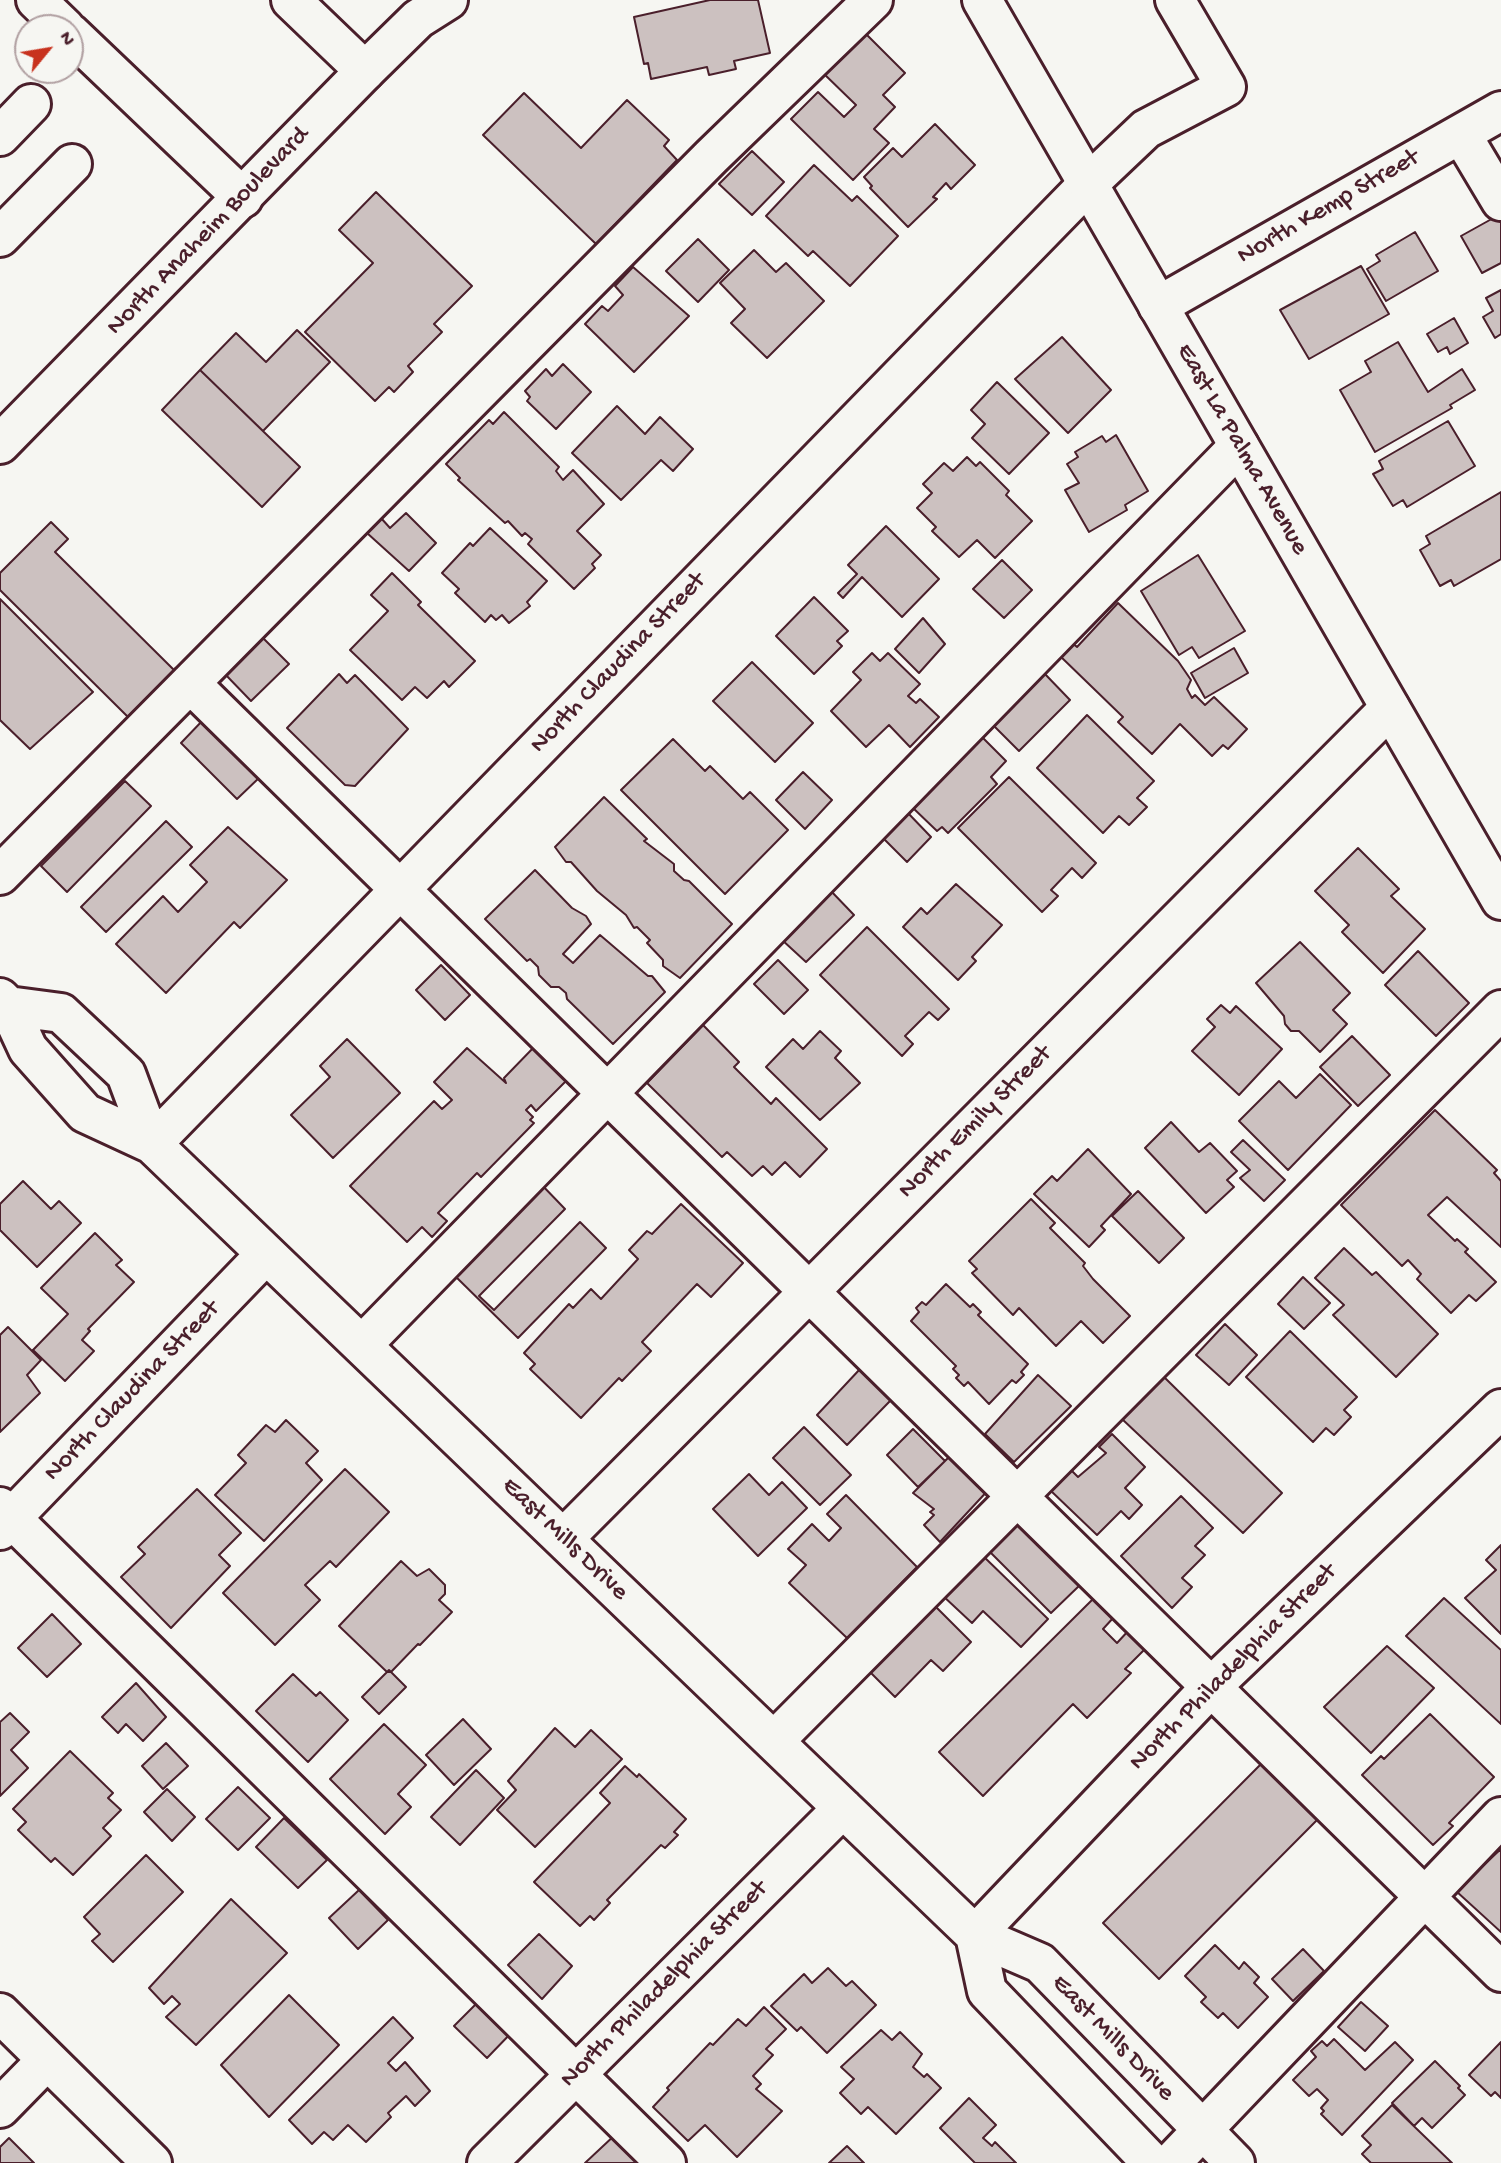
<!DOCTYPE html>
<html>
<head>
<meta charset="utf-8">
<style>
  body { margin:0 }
  #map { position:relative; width:1501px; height:2163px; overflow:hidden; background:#f6f6f2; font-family:"Gochi Hand",sans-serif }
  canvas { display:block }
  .north { position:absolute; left:14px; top:14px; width:70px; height:70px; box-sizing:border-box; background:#f6f6f2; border:2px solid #b1a0a2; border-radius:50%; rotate:60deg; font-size:19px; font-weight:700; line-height:28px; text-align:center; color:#4a1f2b }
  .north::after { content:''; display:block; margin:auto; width:24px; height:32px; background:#c8321e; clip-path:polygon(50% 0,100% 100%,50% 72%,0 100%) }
</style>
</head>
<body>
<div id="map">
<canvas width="1501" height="2163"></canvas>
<div class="north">N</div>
</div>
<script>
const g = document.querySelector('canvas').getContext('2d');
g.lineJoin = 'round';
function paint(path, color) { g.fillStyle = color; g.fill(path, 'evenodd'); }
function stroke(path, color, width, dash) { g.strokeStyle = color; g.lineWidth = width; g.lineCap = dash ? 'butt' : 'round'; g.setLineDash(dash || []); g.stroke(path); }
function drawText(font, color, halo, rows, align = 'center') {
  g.font = font + ' "Gochi Hand",sans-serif'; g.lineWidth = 5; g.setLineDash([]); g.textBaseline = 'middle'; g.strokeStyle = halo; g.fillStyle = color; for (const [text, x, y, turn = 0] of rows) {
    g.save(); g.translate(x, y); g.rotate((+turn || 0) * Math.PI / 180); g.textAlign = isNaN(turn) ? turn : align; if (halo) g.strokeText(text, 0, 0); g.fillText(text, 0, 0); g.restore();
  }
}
const building = new Path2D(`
  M 710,0 L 758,0 L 770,53 L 734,61 L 736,69 L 709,75 L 707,67 L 651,79 L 648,63 L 644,64 L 634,17 Z
  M 861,29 L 905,73 L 883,95 L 895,107 L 874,129 L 889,143 L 853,180 L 791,119 L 818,92 L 844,117 L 856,105 L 821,71 Z
  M 524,93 L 581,148 L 627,100 L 669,140 L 664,146 L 677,160 L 596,244 L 483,135 Z
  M 935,124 L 975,165 L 951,189 L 946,183 L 933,197 L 937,199 L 908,227 L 870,188 L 872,186 L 864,177 L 893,148 L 902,157 Z
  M 752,151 L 784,182 L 752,215 L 719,184 Z
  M 814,165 L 852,201 L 857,196 L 898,236 L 850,286 L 813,251 L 808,256 L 766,216 Z
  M 376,192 L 472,286 L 434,324 L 442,332 L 408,366 L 413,372 L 394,392 L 389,387 L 375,401 L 305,332 L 373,263 L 339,230 Z
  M 1497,216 L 1501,223 L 1501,263 L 1482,273 L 1461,236 Z
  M 1415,232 L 1438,271 L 1386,301 L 1367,269 L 1380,261 L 1376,255 Z
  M 698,239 L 729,270 L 698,302 L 666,271 Z
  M 754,250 L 776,272 L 786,263 L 824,301 L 767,358 L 731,323 L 745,309 L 720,283 Z
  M 1361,266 L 1389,314 L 1309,359 L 1280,310 Z
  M 633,267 L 689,316 L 634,372 L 585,324 L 602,306 L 608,311 L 623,295 L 615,286 Z
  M 1501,290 L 1501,334 L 1495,338 L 1483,317 L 1493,311 L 1486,298 Z
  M 1454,318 L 1468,343 L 1450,354 L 1447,347 L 1438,352 L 1427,334 Z
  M 297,330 L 330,362 L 263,431 L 200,370 L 236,333 L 266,362 Z
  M 1062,337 L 1111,390 L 1068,433 L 1015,379 Z
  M 1398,342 L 1428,392 L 1462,369 L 1475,390 L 1450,405 L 1452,408 L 1375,452 L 1340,390 L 1371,372 L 1365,361 Z
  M 563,364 L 591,392 L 556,429 L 527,401 L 530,397 L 525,391 L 546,369 L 552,376 Z
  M 200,370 L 300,467 L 262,507 L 162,410 Z
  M 997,382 L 1049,433 L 1009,474 L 972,438 L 985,424 L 971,410 Z
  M 617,406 L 645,434 L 660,417 L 693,449 L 673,471 L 661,460 L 621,500 L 572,453 Z
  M 504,412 L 559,467 L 556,471 L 563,480 L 573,470 L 604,504 L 577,531 L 601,555 L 592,564 L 595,568 L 574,589 L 528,544 L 532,539 L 525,533 L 522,536 L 508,521 L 505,523 L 458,480 L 460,478 L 446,464 L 489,420 L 493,424 Z
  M 1448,421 L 1475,466 L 1407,507 L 1403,500 L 1393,506 L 1373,474 L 1383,469 L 1379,461 Z
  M 1116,435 L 1148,491 L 1125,505 L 1127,510 L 1089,532 L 1065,490 L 1079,483 L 1067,464 L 1078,457 L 1075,452 L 1102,436 L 1106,442 Z
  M 967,457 L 976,466 L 980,462 L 1009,491 L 1006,495 L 1032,521 L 995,558 L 977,540 L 959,557 L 932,531 L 936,527 L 917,508 L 932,493 L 923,484 L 944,463 L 953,471 Z
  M 1501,492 L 1501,559 L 1454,586 L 1451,580 L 1440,586 L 1420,550 L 1430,544 L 1426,536 Z
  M 406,513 L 436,543 L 409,571 L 367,533 L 381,518 L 390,528 Z
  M 51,522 L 68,539 L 55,552 L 174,670 L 128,717 L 0,590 L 0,573 Z
  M 886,526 L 939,579 L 902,617 L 862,577 L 843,598 L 838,593 L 857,574 L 848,565 Z
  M 490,528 L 547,581 L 527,602 L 530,606 L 509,623 L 502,615 L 496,620 L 491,615 L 485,622 L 455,593 L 459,589 L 442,573 L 470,543 L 473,546 Z
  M 1198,555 L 1245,631 L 1199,658 L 1192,647 L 1179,655 L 1141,591 Z
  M 1002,560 L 1032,590 L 1004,618 L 973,589 Z
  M 392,573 L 421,602 L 418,605 L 475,661 L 449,687 L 444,681 L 427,698 L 415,687 L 402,700 L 350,650 L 388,611 L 371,595 Z
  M 814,597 L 848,631 L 837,641 L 842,646 L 814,674 L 776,636 Z
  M 0,599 L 93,692 L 30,749 L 0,720 Z
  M 1118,603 L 1178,661 L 1191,680 L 1187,689 L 1192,698 L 1195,695 L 1205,705 L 1214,697 L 1247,729 L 1228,749 L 1223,745 L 1212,756 L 1180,724 L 1152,754 L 1118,722 L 1123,717 L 1059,655 L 1071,642 L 1077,647 Z
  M 923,618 L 945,644 L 919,673 L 895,649 Z
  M 261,636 L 289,664 L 251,701 L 223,672 Z
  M 1234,648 L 1248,673 L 1205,698 L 1191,673 Z
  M 872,653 L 880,661 L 888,653 L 920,684 L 908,696 L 916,703 L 920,699 L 939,717 L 910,747 L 889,725 L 866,747 L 831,711 L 861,680 L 853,672 Z
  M 752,662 L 813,723 L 775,762 L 713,701 Z
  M 1044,673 L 1070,700 L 1019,751 L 992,724 Z
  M 339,674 L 347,683 L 355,675 L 408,729 L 355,786 L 345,785 L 287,728 Z
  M 1087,715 L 1154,781 L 1137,798 L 1147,807 L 1129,825 L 1119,816 L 1103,833 L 1037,768 Z
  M 204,719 L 261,776 L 237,799 L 181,743 Z
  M 982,737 L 1006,761 L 991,777 L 997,784 L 948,833 L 942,827 L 937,831 L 912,807 Z
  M 673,739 L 705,771 L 710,766 L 743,799 L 750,792 L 788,830 L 725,894 L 621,790 Z
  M 803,772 L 832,800 L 805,829 L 776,800 Z
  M 1009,777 L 1096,863 L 1082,878 L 1072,868 L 1051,890 L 1058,896 L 1042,912 L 958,828 Z
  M 125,781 L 151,806 L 67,892 L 41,866 Z
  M 604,797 L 647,839 L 644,841 L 674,864 L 674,871 L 684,880 L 689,881 L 732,924 L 680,978 L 663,966 L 663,960 L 647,943 L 650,940 L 637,927 L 634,928 L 626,915 L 597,891 L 571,862 L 566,862 L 555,847 Z
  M 907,812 L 931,837 L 907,862 L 882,837 Z
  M 166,821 L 192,847 L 106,932 L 81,907 Z
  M 228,827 L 287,880 L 240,928 L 234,922 L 166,993 L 116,944 L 163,896 L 178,912 L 207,882 L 190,865 Z
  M 1358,848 L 1399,889 L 1391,896 L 1425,929 L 1383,973 L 1342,932 L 1349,925 L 1315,891 Z
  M 535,870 L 572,908 L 586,916 L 591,924 L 563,954 L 573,963 L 600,935 L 648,976 L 652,976 L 665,992 L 613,1044 L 567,999 L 566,993 L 559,987 L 551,987 L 539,975 L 538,967 L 530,959 L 527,961 L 485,919 Z
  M 956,884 L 1002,925 L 972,957 L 976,961 L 958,980 L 903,927 L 921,908 L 927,914 Z
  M 830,890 L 854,915 L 806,962 L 781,939 Z
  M 867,927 L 949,1009 L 938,1020 L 929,1012 L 905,1036 L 913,1044 L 902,1056 L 820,975 Z
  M 1300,942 L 1350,993 L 1333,1010 L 1347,1024 L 1320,1052 L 1299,1031 L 1291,1031 L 1285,1024 L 1284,1016 L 1256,983 Z
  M 1418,951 L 1469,1003 L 1436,1036 L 1385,985 Z
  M 778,960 L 808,990 L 784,1014 L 754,984 Z
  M 441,965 L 470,995 L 445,1020 L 416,990 Z
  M 1221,1005 L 1230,1013 L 1236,1006 L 1282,1049 L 1239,1095 L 1192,1051 L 1215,1027 L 1207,1019 Z
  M 703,1025 L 739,1062 L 734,1067 L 771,1104 L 776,1098 L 827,1149 L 800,1177 L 785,1162 L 772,1175 L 763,1166 L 752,1176 L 727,1152 L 722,1157 L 647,1083 Z
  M 820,1031 L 841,1051 L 835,1058 L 860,1083 L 820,1120 L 766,1067 L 793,1039 L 803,1049 Z
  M 1352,1036 L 1390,1075 L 1358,1106 L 1320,1067 Z
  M 347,1039 L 400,1093 L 333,1158 L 291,1115 L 330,1077 L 320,1066 Z
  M 536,1045 L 569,1078 L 536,1111 L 531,1105 L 526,1110 L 533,1117 L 530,1120 L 534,1123 L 481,1177 L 477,1173 L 438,1213 L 447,1221 L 432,1237 L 422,1227 L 407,1242 L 350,1186 L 434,1101 L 442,1109 L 452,1100 L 434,1082 L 467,1048 L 506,1083 L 504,1078 Z
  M 1320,1074 L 1351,1105 L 1288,1170 L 1239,1121 L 1279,1081 L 1296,1098 Z
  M 1435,1110 L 1497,1170 L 1494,1173 L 1501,1181 L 1501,1247 L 1447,1197 L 1428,1215 L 1455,1241 L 1457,1239 L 1468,1249 L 1465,1252 L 1496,1282 L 1476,1301 L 1469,1295 L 1451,1313 L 1417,1279 L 1421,1274 L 1408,1260 L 1402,1266 L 1341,1205 Z
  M 1171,1122 L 1199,1152 L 1210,1143 L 1237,1171 L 1227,1180 L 1234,1187 L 1206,1213 L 1145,1148 Z
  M 1243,1140 L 1285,1180 L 1264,1201 L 1240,1178 L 1250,1170 L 1231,1152 Z
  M 1088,1149 L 1131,1194 L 1101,1226 L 1105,1230 L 1089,1247 L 1034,1194 L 1052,1176 L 1057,1181 Z
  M 23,1181 L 51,1209 L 59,1201 L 81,1223 L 37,1267 L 0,1230 L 0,1204 Z
  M 539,1182 L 565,1209 L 479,1296 L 494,1310 L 580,1222 L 606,1248 L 518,1338 L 451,1272 Z
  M 1138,1191 L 1184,1238 L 1159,1263 L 1112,1216 Z
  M 1031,1199 L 1055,1223 L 1050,1228 L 1085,1263 L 1083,1266 L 1093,1279 L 1130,1316 L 1103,1343 L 1081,1321 L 1056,1346 L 1019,1308 L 1013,1315 L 972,1273 L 977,1269 L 969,1261 Z
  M 681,1204 L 743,1263 L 711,1297 L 697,1284 L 642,1342 L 651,1351 L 622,1381 L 619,1378 L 581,1418 L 530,1369 L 535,1364 L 524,1353 L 569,1304 L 573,1308 L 591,1289 L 601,1299 L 638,1259 L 629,1250 L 647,1231 L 652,1234 Z
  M 95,1233 L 122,1260 L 116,1265 L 134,1282 L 88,1329 L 90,1331 L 82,1340 L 94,1351 L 65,1381 L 33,1350 L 68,1314 L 41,1288 Z
  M 1344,1248 L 1372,1275 L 1376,1272 L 1438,1334 L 1396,1377 L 1333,1315 L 1344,1305 L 1315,1278 Z
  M 1303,1277 L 1330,1303 L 1304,1329 L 1278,1304 Z
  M 946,1284 L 970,1307 L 973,1304 L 981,1312 L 978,1315 L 1028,1364 L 1021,1372 L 1024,1375 L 1016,1383 L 1012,1380 L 989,1404 L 968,1382 L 964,1386 L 956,1378 L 959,1375 L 953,1369 L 956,1366 L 911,1321 L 919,1312 L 916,1308 L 922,1302 L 926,1305 Z
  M 1225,1324 L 1257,1355 L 1229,1385 L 1196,1355 Z
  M 8,1327 L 41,1360 L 27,1375 L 40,1393 L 0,1432 L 0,1335 Z
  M 1290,1331 L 1357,1397 L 1344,1410 L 1351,1417 L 1334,1435 L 1326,1428 L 1313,1442 L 1246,1377 Z
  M 860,1369 L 891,1400 L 847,1445 L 817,1415 Z
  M 1038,1375 L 1071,1406 L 1014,1462 L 985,1434 Z
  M 1163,1376 L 1282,1493 L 1243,1533 L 1122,1419 Z
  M 286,1420 L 318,1451 L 306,1463 L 322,1480 L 264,1541 L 215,1495 L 246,1463 L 238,1455 L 266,1425 L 275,1432 Z
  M 804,1427 L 851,1475 L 820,1505 L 773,1458 Z
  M 913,1429 L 945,1461 L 918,1487 L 887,1455 Z
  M 1112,1434 L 1145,1467 L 1125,1488 L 1142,1505 L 1129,1519 L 1121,1511 L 1097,1535 L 1050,1490 L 1070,1469 L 1078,1477 L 1098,1460 L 1106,1453 L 1099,1447 Z
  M 959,1447 L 992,1486 L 940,1542 L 924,1525 L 934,1515 L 930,1512 L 934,1509 L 913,1493 Z
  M 345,1469 L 389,1512 L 336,1567 L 330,1561 L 305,1585 L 320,1600 L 275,1645 L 223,1593 Z
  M 749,1474 L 769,1495 L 782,1482 L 807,1508 L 758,1556 L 713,1509 Z
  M 197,1489 L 241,1533 L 219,1555 L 230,1566 L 171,1628 L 121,1577 L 145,1554 L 138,1547 Z
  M 846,1495 L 917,1567 L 847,1638 L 789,1583 L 806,1565 L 788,1549 L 812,1524 L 829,1541 L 841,1528 L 827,1514 Z
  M 1181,1496 L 1213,1528 L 1195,1546 L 1205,1555 L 1182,1578 L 1192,1587 L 1172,1608 L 1121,1556 Z
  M 1017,1520 L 1081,1584 L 1051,1613 L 988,1550 Z
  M 1501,1545 L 1501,1634 L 1465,1598 L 1496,1570 L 1486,1560 Z
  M 981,1554 L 1048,1619 L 1021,1647 L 983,1611 L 972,1623 L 942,1595 Z
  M 401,1561 L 417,1576 L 429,1569 L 445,1585 L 445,1594 L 439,1600 L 452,1612 L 420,1645 L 418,1644 L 391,1672 L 387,1672 L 339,1626 Z
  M 1094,1598 L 1114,1617 L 1103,1629 L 1117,1643 L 1129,1630 L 1147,1647 L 1125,1669 L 1131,1673 L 1087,1718 L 1073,1704 L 983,1796 L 939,1752 Z
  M 1444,1598 L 1501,1650 L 1501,1724 L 1406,1636 Z
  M 931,1602 L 971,1642 L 943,1671 L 931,1660 L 895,1697 L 866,1668 Z
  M 52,1614 L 81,1644 L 47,1677 L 18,1648 Z
  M 1387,1646 L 1434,1688 L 1371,1753 L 1324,1707 Z
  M 389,1670 L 406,1687 L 379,1714 L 362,1697 Z
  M 293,1674 L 316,1696 L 320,1692 L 348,1720 L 308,1762 L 256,1711 Z
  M 136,1683 L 166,1717 L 143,1741 L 126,1724 L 118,1733 L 102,1717 Z
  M 10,1713 L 29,1732 L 11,1750 L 28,1768 L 0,1796 L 0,1722 Z
  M 1430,1714 L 1494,1777 L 1449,1823 L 1453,1826 L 1433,1845 L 1362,1775 L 1381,1756 L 1384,1759 Z
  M 463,1719 L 491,1749 L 454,1785 L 426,1755 Z
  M 384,1724 L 426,1765 L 398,1794 L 411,1807 L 385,1834 L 330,1779 Z
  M 555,1728 L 575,1747 L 591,1730 L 622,1759 L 535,1847 L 497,1810 L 516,1790 L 508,1781 Z
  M 166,1743 L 188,1766 L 163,1789 L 142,1766 Z
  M 70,1751 L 113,1793 L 108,1798 L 121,1810 L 103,1828 L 111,1836 L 73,1875 L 55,1858 L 51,1862 L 18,1830 L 26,1822 L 13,1809 Z
  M 1264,1761 L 1320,1817 L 1159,1979 L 1103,1923 Z
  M 625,1766 L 637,1777 L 639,1774 L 686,1819 L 674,1832 L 678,1835 L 665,1848 L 661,1845 L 607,1900 L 610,1903 L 594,1920 L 590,1916 L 580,1926 L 534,1882 L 610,1803 L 600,1793 Z
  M 476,1770 L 504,1798 L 460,1845 L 431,1817 Z
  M 238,1787 L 270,1818 L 238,1850 L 206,1819 Z
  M 167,1789 L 195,1817 L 172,1841 L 144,1812 Z
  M 284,1818 L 327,1860 L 298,1888 L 256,1847 Z
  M 1501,1849 L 1501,1932 L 1456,1891 Z
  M 146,1855 L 183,1892 L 113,1962 L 92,1941 L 100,1934 L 84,1917 Z
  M 359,1890 L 388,1920 L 358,1949 L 329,1918 Z
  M 231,1899 L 287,1953 L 196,2045 L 166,2017 L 180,2004 L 172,1996 L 164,2004 L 149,1988 Z
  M 539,1934 L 572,1966 L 542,1999 L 508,1965 Z
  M 1215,1945 L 1239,1969 L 1244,1962 L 1259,1977 L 1254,1983 L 1268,1997 L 1238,2028 L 1223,2013 L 1218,2018 L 1201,2002 L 1206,1997 L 1185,1976 Z
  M 1303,1949 L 1324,1971 L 1293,2001 L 1272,1979 Z
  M 828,1968 L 846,1986 L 852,1981 L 876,2005 L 827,2053 L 801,2027 L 797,2031 L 771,2006 L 804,1974 L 812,1983 Z
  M 289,1995 L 339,2045 L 269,2117 L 221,2065 Z
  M 482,1998 L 514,2030 L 487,2058 L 454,2026 Z
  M 1361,2002 L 1388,2026 L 1365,2051 L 1338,2027 Z
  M 764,2007 L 786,2029 L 766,2049 L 773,2055 L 753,2076 L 761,2084 L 756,2089 L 782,2111 L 737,2157 L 705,2125 L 688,2141 L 653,2107 L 669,2090 L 667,2088 L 710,2043 L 713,2045 L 738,2019 L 746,2026 Z
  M 393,2017 L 413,2038 L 388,2063 L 396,2071 L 405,2062 L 430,2091 L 415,2106 L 406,2096 L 388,2113 L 391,2117 L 366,2142 L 348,2125 L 333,2140 L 324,2132 L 312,2144 L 289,2120 Z
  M 881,2030 L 892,2040 L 900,2032 L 922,2054 L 913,2067 L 924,2077 L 927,2074 L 941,2088 L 896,2134 L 868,2107 L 861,2114 L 840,2093 L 854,2079 L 841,2067 Z
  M 1334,2039 L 1365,2070 L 1395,2042 L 1413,2060 L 1342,2135 L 1321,2114 L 1324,2111 L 1321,2108 L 1328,2100 L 1317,2089 L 1309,2096 L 1293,2080 L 1316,2057 L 1311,2051 L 1322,2041 L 1327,2046 Z
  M 1501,2042 L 1501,2098 L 1495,2092 L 1491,2096 L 1469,2075 Z
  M 1435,2061 L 1460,2086 L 1458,2088 L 1465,2095 L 1432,2128 L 1422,2118 L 1414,2126 L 1392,2103 Z
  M 969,2098 L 996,2125 L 983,2138 L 992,2146 L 995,2142 L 1016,2163 L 975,2163 L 940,2128 Z
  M 1392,2105 L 1452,2163 L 1371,2163 L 1362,2154 L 1371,2145 L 1362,2136 Z
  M 617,2133 L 646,2163 L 585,2163 Z
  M 9,2138 L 34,2163 L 0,2163 L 0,2147 Z
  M 847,2146 L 864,2163 L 829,2163 Z`);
paint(building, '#ccc1c0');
stroke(building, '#4a1f2b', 2);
const minor = new Path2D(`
  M 36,0 L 65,28
  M 291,0 L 365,71
  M 70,33 L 243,198
  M 1461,134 L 1501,201
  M 0,136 L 31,104
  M 0,237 L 72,164
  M 1158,306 L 1501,111
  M 190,683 L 1501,1972
  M 0,875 L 711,157 L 873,0
  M 0,998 L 8,1006 L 28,1049 L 85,1113 L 152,1144 L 975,1935 L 1040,1963 L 1235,2163
  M 8,1006 L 61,1013 L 126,1074 L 152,1144
  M 152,1144 L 1088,184 L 1146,129 L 1226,87 L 1175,0
  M 362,1345 L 1239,446
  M 0,1507 L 666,2163
  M 0,1530 L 266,1254
  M 563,1539 L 1390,708
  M 774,1741 L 1501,1010
  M 975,1935 L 1211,1687 L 1501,1409
  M 975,1935 L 987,1991 L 1152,2163
  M 0,2013 L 152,2163
  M 0,2108 L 47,2060
  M 487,2163 L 843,1808
  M 1171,2163 L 1501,1817`);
const major = new Path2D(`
  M 982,0 L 1501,900
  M 0,444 L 365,71 L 418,19 L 448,0`);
stroke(minor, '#4a1f2b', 44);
stroke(major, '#4a1f2b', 44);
stroke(minor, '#f6f6f2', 38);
stroke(major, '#f6f6f2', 38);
drawText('26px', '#4a1f2b', '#f6f6f2', [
  ["North Kemp Street",1329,208,-30],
  ["North Anaheim Boulevard",209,232,-46],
  ["East La Palma Avenue",1241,450,60],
  ["North Claudina Street",619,664,-46],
  ["North Emily Street",976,1123,-45],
  ["North Claudina Street",133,1392,-46],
  ["East Mills Drive",564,1540,44],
  ["North Philadelphia Street",1234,1668,-45],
  ["North Philadelphia Street",665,1985,-45],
  ["East Mills Drive",1112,2039,46]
]);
</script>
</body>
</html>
